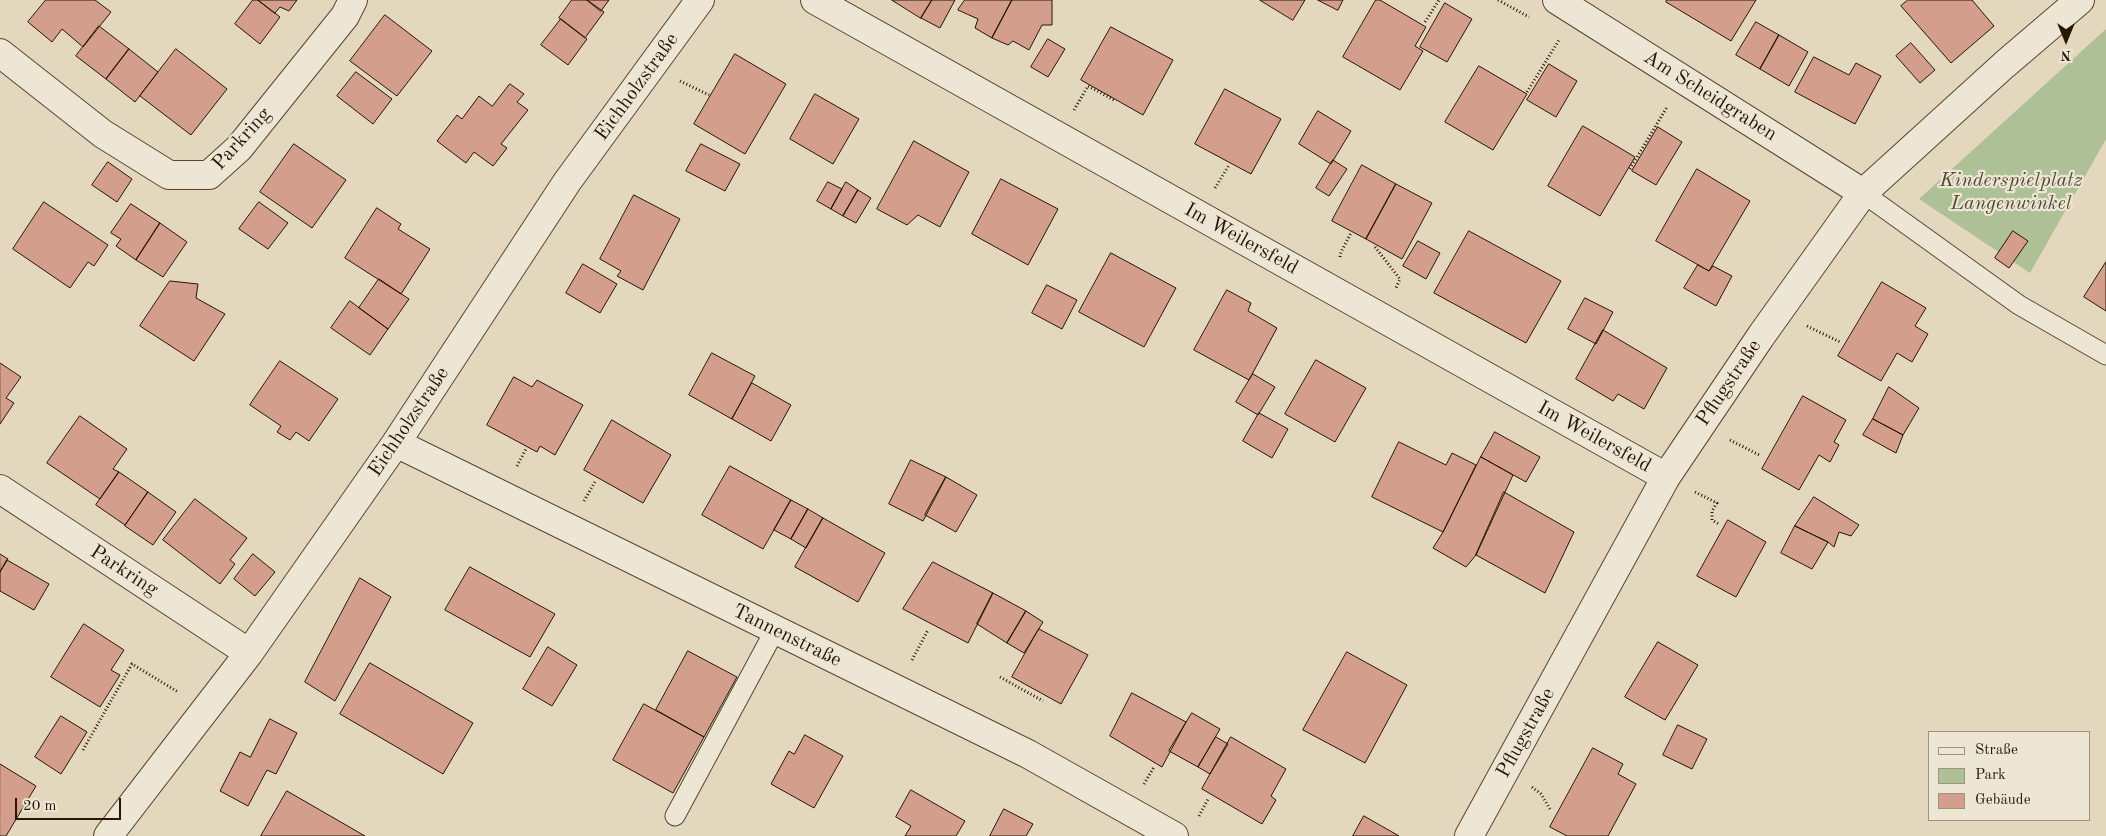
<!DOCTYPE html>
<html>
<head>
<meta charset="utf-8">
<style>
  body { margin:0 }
  #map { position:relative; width:2106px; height:836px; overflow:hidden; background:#e3d8bd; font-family:"Old Standard TT",serif }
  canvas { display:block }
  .legend { position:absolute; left:1928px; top:731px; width:162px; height:90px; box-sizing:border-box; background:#ede6d4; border:1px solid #9e9280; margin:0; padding:6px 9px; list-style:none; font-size:15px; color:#281503 }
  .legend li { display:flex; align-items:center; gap:10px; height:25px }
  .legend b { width:25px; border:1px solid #9e9280 }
  .north { position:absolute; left:2041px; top:15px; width:50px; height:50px; -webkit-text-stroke:4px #ede6d4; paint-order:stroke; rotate:180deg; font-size:14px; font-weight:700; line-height:20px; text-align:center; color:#281503 }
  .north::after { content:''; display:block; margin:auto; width:18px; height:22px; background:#281503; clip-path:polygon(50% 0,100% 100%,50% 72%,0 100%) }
  .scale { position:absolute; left:15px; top:798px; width:106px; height:22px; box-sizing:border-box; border:2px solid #281503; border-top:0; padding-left:6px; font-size:15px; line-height:18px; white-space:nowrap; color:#281503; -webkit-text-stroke:4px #ede6d4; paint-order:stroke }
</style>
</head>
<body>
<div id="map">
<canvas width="2106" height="836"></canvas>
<ul class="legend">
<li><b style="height:6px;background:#ede6d4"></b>Straße</li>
<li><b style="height:14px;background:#adc096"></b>Park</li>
<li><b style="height:14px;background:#d39f8c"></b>Gebäude</li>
</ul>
<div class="north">N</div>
<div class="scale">20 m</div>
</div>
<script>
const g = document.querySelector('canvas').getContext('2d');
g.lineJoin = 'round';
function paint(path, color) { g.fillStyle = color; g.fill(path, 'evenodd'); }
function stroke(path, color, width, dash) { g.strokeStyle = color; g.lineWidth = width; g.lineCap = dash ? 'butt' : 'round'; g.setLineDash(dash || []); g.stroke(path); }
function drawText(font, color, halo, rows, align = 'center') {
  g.font = font + ' "Old Standard TT",serif'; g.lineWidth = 4.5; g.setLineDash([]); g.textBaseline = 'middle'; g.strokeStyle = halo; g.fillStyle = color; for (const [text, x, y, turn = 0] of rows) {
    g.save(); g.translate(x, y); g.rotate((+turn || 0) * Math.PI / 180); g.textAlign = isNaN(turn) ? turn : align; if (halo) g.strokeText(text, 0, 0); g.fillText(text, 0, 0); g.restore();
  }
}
paint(new Path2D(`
  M 2106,29 L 2106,139 L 2030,273 L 1919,199 Z`), '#adc096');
const building = new Path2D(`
  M 46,0 L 95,0 L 111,12 L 83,47 L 62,29 L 52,42 L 28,22 Z
  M 253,0 L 258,0 L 280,17 L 260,44 L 235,24 Z
  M 258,0 L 297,0 L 289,11 L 280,7 L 275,13 Z
  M 572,0 L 587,0 L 604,12 L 585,38 L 559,18 Z
  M 587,0 L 609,0 L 601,11 Z
  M 892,0 L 932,0 L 921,18 Z
  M 932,0 L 955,0 L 940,28 L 921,18 Z
  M 965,0 L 1012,0 L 992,38 L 975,28 L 978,19 L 958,10 Z
  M 1012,0 L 1052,0 L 1052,25 L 1042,25 L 1029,50 L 1013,41 L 1008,45 L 992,38 Z
  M 1260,0 L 1305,0 L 1293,20 Z
  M 1318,0 L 1343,0 L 1338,10 Z
  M 1376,0 L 1380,0 L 1426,27 L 1415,46 L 1423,51 L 1400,90 L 1343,57 Z
  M 1667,0 L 1756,0 L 1731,41 L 1666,2 Z
  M 1908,0 L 1972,0 L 1994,26 L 1951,63 L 1901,6 Z
  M 1445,3 L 1472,19 L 1447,62 L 1420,47 Z
  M 385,15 L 432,51 L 397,96 L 350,61 Z
  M 561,19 L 587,39 L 568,65 L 541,45 Z
  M 1756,22 L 1779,35 L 1760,69 L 1736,55 Z
  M 99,26 L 129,49 L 106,79 L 76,56 Z
  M 1111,27 L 1173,60 L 1143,115 L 1081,80 Z
  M 1779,35 L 1808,52 L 1789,86 L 1760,69 Z
  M 1048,39 L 1065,49 L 1048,77 L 1031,67 Z
  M 1911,43 L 1935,70 L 1920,83 L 1896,56 Z
  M 129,49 L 158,72 L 135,102 L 106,79 Z
  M 176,49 L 227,89 L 191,135 L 140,96 Z
  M 735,54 L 786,84 L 745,154 L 694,124 Z
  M 1814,57 L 1849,75 L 1856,63 L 1881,76 L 1855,124 L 1795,92 Z
  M 1549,64 L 1577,81 L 1556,117 L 1527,100 Z
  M 1479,66 L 1527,94 L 1493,150 L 1445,122 Z
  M 356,72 L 392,99 L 373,124 L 337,96 Z
  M 510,84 L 524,94 L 517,102 L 528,110 L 501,144 L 507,148 L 493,166 L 474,152 L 466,163 L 437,141 L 457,115 L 462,119 L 479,96 L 492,106 Z
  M 1225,89 L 1281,119 L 1251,174 L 1195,144 Z
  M 815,94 L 859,119 L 833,164 L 790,139 Z
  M 1318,111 L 1351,131 L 1331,164 L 1299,144 Z
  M 1583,126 L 1635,157 L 1600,216 L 1548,186 Z
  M 1658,127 L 1682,142 L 1656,185 L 1632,171 Z
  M 914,141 L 969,172 L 940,227 L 918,215 L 907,225 L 877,209 Z
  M 294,144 L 346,180 L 312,228 L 260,192 Z
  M 701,144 L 740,164 L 725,191 L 686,171 Z
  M 1333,160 L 1347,169 L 1329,196 L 1316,188 Z
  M 108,162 L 132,179 L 117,202 L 92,185 Z
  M 1362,165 L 1396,184 L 1366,239 L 1332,221 Z
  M 1697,169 L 1750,201 L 1709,271 L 1656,241 Z
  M 1001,179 L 1058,209 L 1028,265 L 972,234 Z
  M 828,182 L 842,189 L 831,209 L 817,201 Z
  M 846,182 L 858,190 L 843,216 L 831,209 Z
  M 1396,184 L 1432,203 L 1402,259 L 1366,239 Z
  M 858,190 L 871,198 L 856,223 L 843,216 Z
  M 634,195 L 680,219 L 643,290 L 617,276 L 621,271 L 600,259 Z
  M 44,202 L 108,245 L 94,266 L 88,262 L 70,288 L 13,249 Z
  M 259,202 L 288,223 L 268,249 L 239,229 Z
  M 131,204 L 160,223 L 136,260 L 116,246 L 121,239 L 111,233 Z
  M 377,208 L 401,224 L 398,229 L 430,249 L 401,294 L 345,258 Z
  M 160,223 L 187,242 L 163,277 L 136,260 Z
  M 1469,231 L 1561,281 L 1526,343 L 1434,293 Z
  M 2013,231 L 2028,241 L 2009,268 L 1995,258 Z
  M 1418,241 L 1440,253 L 1426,279 L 1403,266 Z
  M 1111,253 L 1176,288 L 1144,347 L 1079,312 Z
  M 2106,262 L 2106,311 L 2084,297 Z
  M 583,264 L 617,284 L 600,313 L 566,293 Z
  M 1698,265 L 1709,271 L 1713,266 L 1732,276 L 1716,306 L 1684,288 Z
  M 379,279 L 409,299 L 388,329 L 359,308 Z
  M 170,281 L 198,284 L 196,298 L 225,314 L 194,361 L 140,326 Z
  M 1882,282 L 1926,308 L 1915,326 L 1928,334 L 1912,362 L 1897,353 L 1881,381 L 1838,356 Z
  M 1047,285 L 1077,300 L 1062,329 L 1032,313 Z
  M 1227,290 L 1251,303 L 1248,311 L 1277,328 L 1249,380 L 1194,350 Z
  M 1585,298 L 1613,312 L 1596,344 L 1568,329 Z
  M 350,301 L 388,329 L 370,355 L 331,328 Z
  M 1603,330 L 1667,368 L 1644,409 L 1618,394 L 1613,401 L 1576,379 Z
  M 712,353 L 755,376 L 732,419 L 689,395 Z
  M 1316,360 L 1366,388 L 1335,442 L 1285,414 Z
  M 280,361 L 338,399 L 309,441 L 296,432 L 290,440 L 277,432 L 281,426 L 250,405 Z
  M 0,363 L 21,377 L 6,398 L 14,403 L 0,424 Z
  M 1253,374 L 1275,387 L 1258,415 L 1236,402 Z
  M 514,377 L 532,387 L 537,380 L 583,405 L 555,455 L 540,446 L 537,452 L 487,425 Z
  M 752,383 L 791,405 L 771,441 L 732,419 Z
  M 1889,387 L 1919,408 L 1903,435 L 1873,419 Z
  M 1803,396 L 1846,420 L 1834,442 L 1839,445 L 1830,462 L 1819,455 L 1799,490 L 1762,469 Z
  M 1259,413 L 1288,429 L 1272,458 L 1243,441 Z
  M 80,416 L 127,449 L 113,469 L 119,472 L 100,499 L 47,463 Z
  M 1873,419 L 1903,435 L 1896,453 L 1863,435 Z
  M 612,420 L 671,455 L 643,503 L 584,470 Z
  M 1495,432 L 1540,457 L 1526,482 L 1481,457 Z
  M 1399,442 L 1446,465 L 1452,453 L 1476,465 L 1443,532 L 1372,497 Z
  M 1481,457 L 1513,475 L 1476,555 L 1466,567 L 1433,548 L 1443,532 Z
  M 911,460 L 946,477 L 923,521 L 889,504 Z
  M 730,466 L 791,500 L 763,549 L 702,515 Z
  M 119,472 L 148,492 L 125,525 L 96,505 Z
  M 946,477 L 977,495 L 956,532 L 925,515 Z
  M 148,492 L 176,512 L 153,545 L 125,526 Z
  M 1504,492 L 1574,532 L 1545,593 L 1476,555 Z
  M 1814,497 L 1859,525 L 1851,536 L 1839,532 L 1834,547 L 1828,542 L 1795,526 Z
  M 195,499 L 247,538 L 230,560 L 235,564 L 220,584 L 163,540 Z
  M 791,500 L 808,509 L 791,539 L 774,530 Z
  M 808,509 L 823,518 L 806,548 L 791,539 Z
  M 823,518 L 885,553 L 858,602 L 795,567 Z
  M 1728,520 L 1766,542 L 1736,597 L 1697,576 Z
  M 1795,526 L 1828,542 L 1812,569 L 1781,553 Z
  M 0,554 L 8,559 L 0,572 Z
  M 253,554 L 275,572 L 255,596 L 234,579 Z
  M 7,560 L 49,584 L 34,610 L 0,591 L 0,572 Z
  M 933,562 L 993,593 L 968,643 L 903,609 Z
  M 470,567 L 555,614 L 530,657 L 445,610 Z
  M 360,578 L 391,597 L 335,701 L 305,682 Z
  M 993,593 L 1026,611 L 1007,643 L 977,624 Z
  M 1026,611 L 1043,622 L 1024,653 L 1007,643 Z
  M 84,624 L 124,650 L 111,670 L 120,675 L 100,707 L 51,677 Z
  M 1039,629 L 1088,655 L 1061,704 L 1012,677 Z
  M 1658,642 L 1698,665 L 1665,720 L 1625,697 Z
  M 548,647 L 577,665 L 552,706 L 523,689 Z
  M 688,651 L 737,677 L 704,737 L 656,710 Z
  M 1347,652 L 1407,685 L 1365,763 L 1303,730 Z
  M 370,663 L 473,723 L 443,774 L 340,714 Z
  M 1132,693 L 1186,722 L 1162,767 L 1110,736 Z
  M 644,704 L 704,737 L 673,793 L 613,760 Z
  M 1192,713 L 1220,729 L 1198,767 L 1169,751 Z
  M 61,716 L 87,732 L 61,774 L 35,757 Z
  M 270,719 L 297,733 L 276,774 L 267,770 L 248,806 L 220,791 L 240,752 L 250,757 Z
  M 1678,725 L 1707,739 L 1692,769 L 1663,755 Z
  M 805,735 L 843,756 L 814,808 L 771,784 L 789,751 L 794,754 Z
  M 1216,737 L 1228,744 L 1210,774 L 1198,767 Z
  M 1231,737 L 1286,769 L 1271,796 L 1276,800 L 1262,824 L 1202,789 Z
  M 1593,748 L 1623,764 L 1618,774 L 1636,784 L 1608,836 L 1567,836 L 1550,827 Z
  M 0,764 L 36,786 L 6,836 L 0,836 Z
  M 911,790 L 965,821 L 956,836 L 905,836 L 911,826 L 896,817 Z
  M 287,791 L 365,836 L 261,836 Z
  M 1004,809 L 1033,824 L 1026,836 L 990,836 Z
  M 1364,816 L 1399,836 L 1353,836 Z`);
paint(building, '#d39f8c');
stroke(building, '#281503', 1);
const lane = new Path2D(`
  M 1863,193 L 2019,305 L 2106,355
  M 675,816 L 775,630`);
const street = new Path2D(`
  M 815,0 L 1666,477
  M 1557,0 L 1863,193
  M 0,53 L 103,134 L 169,175 L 209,175 L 239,148 L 345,16 L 353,0
  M 396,443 L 1028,754 L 1174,836
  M 0,489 L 249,653
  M 108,836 L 249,653 L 396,443 L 567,182 L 700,0
  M 1469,836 L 1666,477 L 1761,336 L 1863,193 L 2004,65 L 2080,0`);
stroke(lane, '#574632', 21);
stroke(street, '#574632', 30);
stroke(new Path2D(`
  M 1498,0 L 1529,17
  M 1425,22 L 1439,0
  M 680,81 L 709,95
  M 1527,92 L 1559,40
  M 1074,110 L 1088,86 L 1114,100
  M 1630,169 L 1667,107
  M 1215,188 L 1229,165
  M 1375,247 L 1400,279 L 1396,288
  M 1340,257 L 1341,252 L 1351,233
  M 1807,326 L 1840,342
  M 1730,440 L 1761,456
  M 517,466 L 526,449
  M 1695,492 L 1717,503 L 1712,511 L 1712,520 L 1719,524
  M 584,501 L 596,480
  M 912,660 L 928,630
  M 1000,677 L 1043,701
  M 83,750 L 132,664 L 178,692
  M 1144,784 L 1154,767
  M 1532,787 L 1541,794 L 1550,809
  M 1199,816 L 1208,799`), '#281503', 3, [1, 2.5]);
stroke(lane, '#ede6d4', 19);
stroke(street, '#ede6d4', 28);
drawText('20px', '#281503', '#ede6d4', [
  ["Eichholzstraße",637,87,-54],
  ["Am Scheidgraben",1710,96,32],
  ["Parkring",242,139,-48],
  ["Im Weilersfeld",1241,239,29],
  ["Pflugstraße",1729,383,-56],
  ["Eichholzstraße",409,422,-56],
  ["Im Weilersfeld",1594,437,29],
  ["Parkring",124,571,33],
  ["Tannenstraße",787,636,26],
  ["Pflugstraße",1526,733,-61]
]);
drawText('italic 20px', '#50482f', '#ede6d4', [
  ["Kinderspielplatz",2011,181],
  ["Langenwinkel",2011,204]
]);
</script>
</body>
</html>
